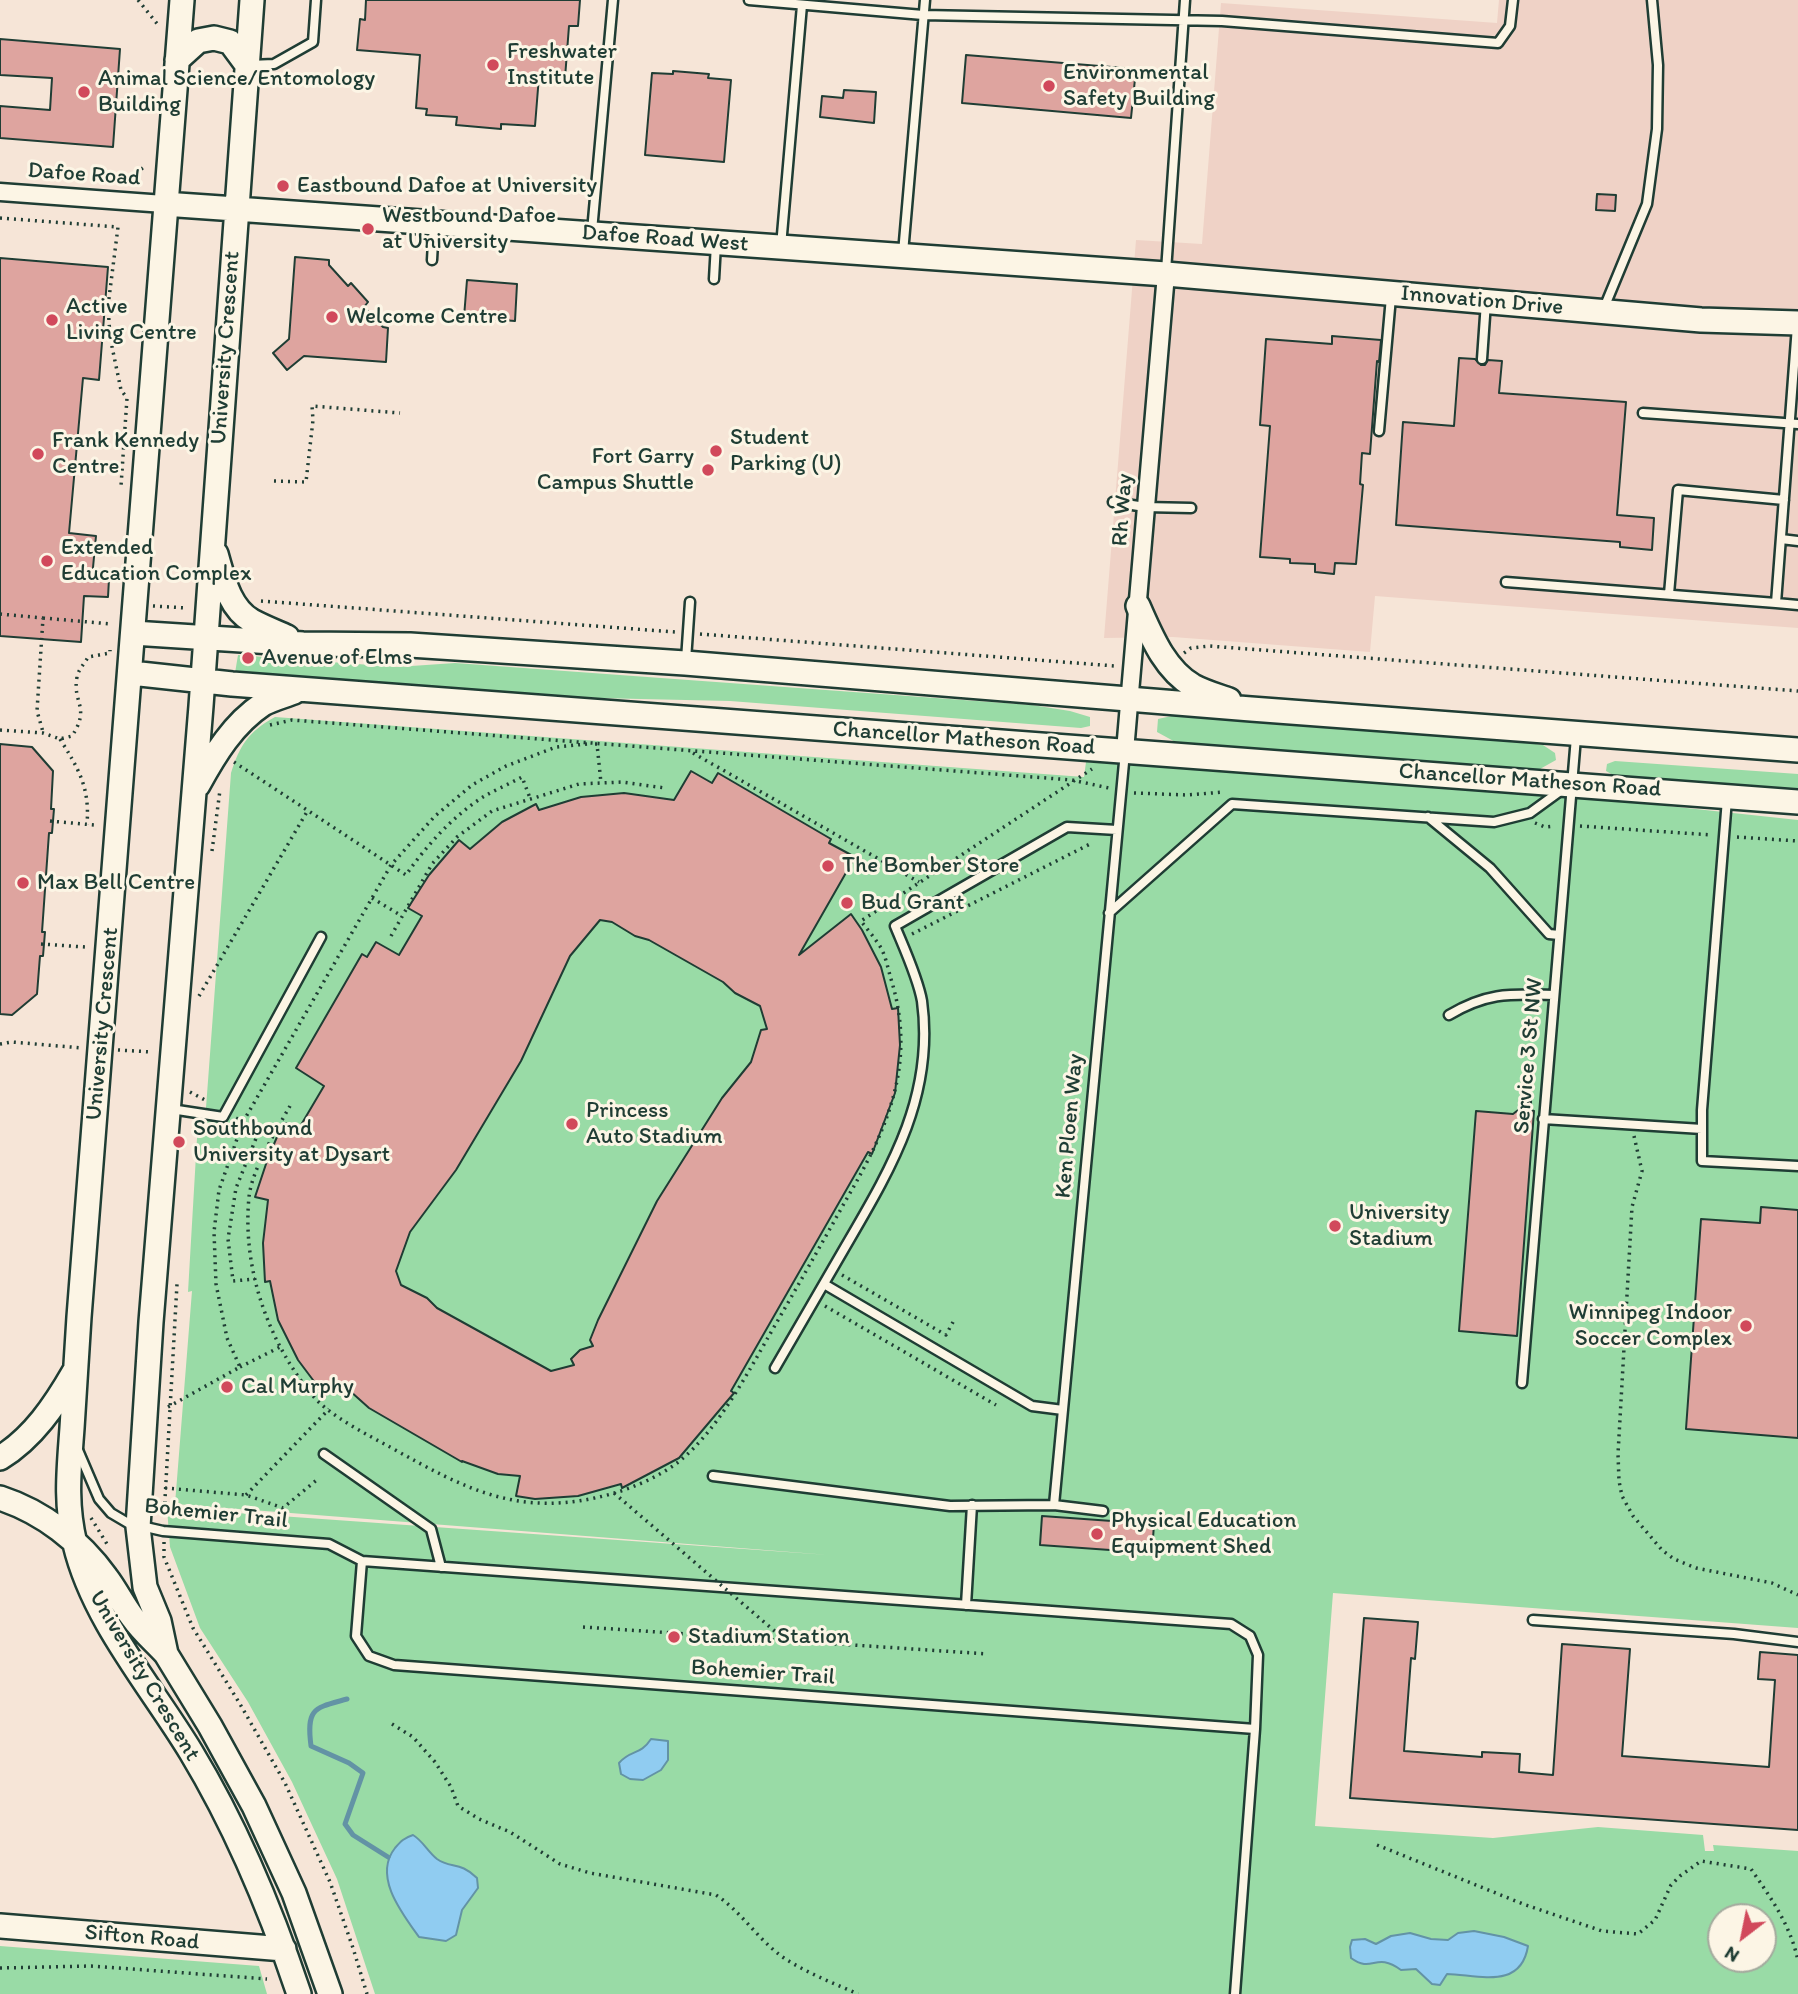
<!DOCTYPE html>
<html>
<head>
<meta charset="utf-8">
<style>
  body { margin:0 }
  #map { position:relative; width:1798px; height:1994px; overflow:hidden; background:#f6e5d7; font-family:Itim,sans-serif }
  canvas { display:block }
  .north { position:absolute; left:1707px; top:1903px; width:70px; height:70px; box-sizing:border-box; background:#fcf5e5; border:2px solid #a4ab9e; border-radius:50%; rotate:212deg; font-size:19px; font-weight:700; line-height:28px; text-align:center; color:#1f3d34 }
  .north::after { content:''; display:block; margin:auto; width:24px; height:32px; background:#d1495b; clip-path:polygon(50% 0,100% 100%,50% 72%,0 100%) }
</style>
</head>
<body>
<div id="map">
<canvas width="1798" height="1994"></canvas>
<div class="north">N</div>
</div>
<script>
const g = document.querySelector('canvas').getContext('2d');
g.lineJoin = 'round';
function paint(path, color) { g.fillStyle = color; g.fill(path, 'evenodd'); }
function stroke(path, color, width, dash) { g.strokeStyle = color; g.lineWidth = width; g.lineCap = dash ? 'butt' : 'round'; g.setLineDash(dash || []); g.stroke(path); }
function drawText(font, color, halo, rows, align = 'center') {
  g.font = font + ' Itim,sans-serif'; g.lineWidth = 6; g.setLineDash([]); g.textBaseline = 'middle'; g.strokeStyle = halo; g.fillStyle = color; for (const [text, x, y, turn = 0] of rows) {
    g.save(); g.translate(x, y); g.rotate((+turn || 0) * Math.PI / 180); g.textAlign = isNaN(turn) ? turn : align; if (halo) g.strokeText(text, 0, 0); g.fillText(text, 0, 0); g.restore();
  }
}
paint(new Path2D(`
  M 1499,0 L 1798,0 L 1798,628 L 1375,596 L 1370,652 L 1173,637 L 1104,638 L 1136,240 L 1202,244 L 1221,3 L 1497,23 Z`), '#efd2c6');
paint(new Path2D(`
  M 238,655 L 397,667 L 455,663 L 1032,705 L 1070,711 L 1090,717 L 1090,726 L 1081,728 L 730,701 L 552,697 L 235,673 Z
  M 1176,715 L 1528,743 L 1543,745 L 1555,753 L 1556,760 L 1540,769 L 1526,770 L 1179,744 L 1157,732 L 1158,719 Z
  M 275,717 L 1084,777 L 1086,762 L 1103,763 L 1640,803 L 1798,820 L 1798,1628 L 1333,1593 L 1315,1826 L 1493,1838 L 1598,1827 L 1703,1835 L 1705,1851 L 1714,1851 L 1713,1845 L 1798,1851 L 1798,1994 L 375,1994 L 337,1879 L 292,1782 L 248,1702 L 200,1628 L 170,1547 L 167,1508 L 829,1555 L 175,1504 L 192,1291 L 188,1292 L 198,1121 L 205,1121 L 231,773 C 240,745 248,732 275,717 ZM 1721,1917 L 1763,1917 L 1763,1959 L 1721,1959 Z
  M 1615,761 L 1798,774 L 1798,792 L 1620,779 L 1606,771 L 1607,764 Z
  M 0,1946 L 259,1966 L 267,1994 L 0,1994 Z`), '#99dba6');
const water = new Path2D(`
  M 651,1739 L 668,1741 L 668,1760 L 661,1770 L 643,1780 L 630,1779 L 621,1774 L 619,1763 C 631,1749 640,1756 651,1739 Z
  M 413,1835 C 423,1841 428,1852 437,1859 C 451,1869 460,1861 477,1878 L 478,1888 L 462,1910 L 456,1935 L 446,1941 L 419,1937 C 401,1912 373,1876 395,1848 C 401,1841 404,1838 413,1835 Z
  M 1474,1931 L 1504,1937 L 1528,1946 C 1521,1990 1479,1975 1447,1974 L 1440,1985 L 1432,1984 L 1416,1969 L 1401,1970 C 1375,1951 1373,1974 1351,1958 L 1350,1947 L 1352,1940 L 1365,1939 L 1376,1944 L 1391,1936 L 1410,1933 L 1431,1939 L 1448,1940 L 1458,1933 Z`);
paint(water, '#90ccf1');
stroke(water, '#6393a5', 2);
stroke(new Path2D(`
  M 347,1699 C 315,1708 306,1707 311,1746 L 349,1763 L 363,1773 L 345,1824 L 353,1835 L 388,1857`), '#6393a5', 5);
const building = new Path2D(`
  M 366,0 L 580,0 L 578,26 L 569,26 L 565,78 L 539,76 L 535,126 L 501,124 L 501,129 L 456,125 L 457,117 L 426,115 L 427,109 L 416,108 L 420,55 L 357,50 L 360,19 L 365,20 Z
  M 0,39 L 120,49 L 113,147 L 0,138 L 0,106 L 50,110 L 52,78 L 0,75 Z
  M 966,55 L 1136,69 L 1131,118 L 962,103 Z
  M 673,71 L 709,74 L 708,78 L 731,80 L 724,162 L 645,155 L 652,73 L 673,74 Z
  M 844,90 L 876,92 L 874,123 L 820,117 L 822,96 L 843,98 Z
  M 1597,194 L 1616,195 L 1615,211 L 1596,210 Z
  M 295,257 L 329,260 L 329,265 L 348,286 L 351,283 L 368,302 L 364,307 L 383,327 L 388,328 L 386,362 L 304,356 L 287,370 L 273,353 L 289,339 Z
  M 0,258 L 108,267 L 99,380 L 83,378 L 69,533 L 96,536 L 92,578 L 109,579 L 108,597 L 84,596 L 81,642 L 0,636 Z
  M 467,280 L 517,284 L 515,321 L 464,317 Z
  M 1332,336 L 1381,340 L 1379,362 L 1377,361 L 1370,454 L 1362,453 L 1360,484 L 1363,485 L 1356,564 L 1335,563 L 1334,574 L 1315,572 L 1315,564 L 1290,563 L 1290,559 L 1260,557 L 1270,426 L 1260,425 L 1266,339 L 1332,344 Z
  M 1459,358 L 1475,359 L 1481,365 L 1485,365 L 1488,360 L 1502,361 L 1499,393 L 1626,402 L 1617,515 L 1654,518 L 1652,550 L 1620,547 L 1620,542 L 1396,525 L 1403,422 L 1454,426 Z
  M 0,744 L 32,747 L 53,771 L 51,809 L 54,809 L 52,833 L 49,833 L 42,932 L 45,932 L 43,956 L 40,956 L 37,994 L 12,1015 L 0,1014 Z
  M 691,771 L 712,783 L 718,773 L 831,839 L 829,843 L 855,857 L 799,955 L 851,914 L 862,930 L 881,967 L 892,1009 L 898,1008 L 900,1045 L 895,1093 L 872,1154 L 868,1152 L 731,1391 L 734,1393 L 679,1458 L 622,1488 L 621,1484 L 578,1496 L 535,1499 L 516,1496 L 520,1476 L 498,1474 L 462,1461 L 462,1462 L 369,1408 L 340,1382 L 325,1396 L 298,1360 L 278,1320 L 270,1281 L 265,1282 L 263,1243 L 268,1200 L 255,1197 L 268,1158 L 277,1137 L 286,1123 L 298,1130 L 324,1086 L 296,1068 L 362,954 L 367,957 L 376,942 L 399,955 L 422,916 L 408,908 L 429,875 L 459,840 L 470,849 L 502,822 L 536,804 L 539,810 L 581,797 L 624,793 L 674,800 ZM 600,920 L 612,922 L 635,936 L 649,940 L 723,982 L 735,993 L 760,1006 L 767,1029 L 761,1030 L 751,1062 L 722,1098 L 657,1201 L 598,1320 L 590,1340 L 593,1346 L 580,1350 L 571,1359 L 574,1365 L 551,1371 L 437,1308 L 427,1298 L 401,1285 L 396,1271 L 410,1232 L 456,1170 L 521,1061 L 570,956 Z
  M 1531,1100 L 1531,1110 L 1534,1111 L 1517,1336 L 1459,1331 L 1476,1111 L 1513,1114 Z
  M 1761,1207 L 1798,1210 L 1798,1438 L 1686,1429 L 1701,1219 L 1760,1223 Z
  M 1042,1516 L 1154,1524 L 1152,1553 L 1040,1545 Z
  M 1364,1618 L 1418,1622 L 1415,1659 L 1411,1658 L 1404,1751 L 1482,1757 L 1482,1752 L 1520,1754 L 1519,1772 L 1553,1775 L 1562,1644 L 1630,1649 L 1622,1756 L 1769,1767 L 1775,1680 L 1758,1679 L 1760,1652 L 1798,1655 L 1798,1830 L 1350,1798 Z`);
paint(building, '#dea49f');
stroke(building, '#1f3d34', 2);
const lane = new Path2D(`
  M 749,0 L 923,15 L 1222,21 L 1498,43 L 1510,26 L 1513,0
  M 250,65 L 274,64 L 313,42 L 316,0
  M 592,231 L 613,0
  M 781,246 L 802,5
  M 903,253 L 925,0
  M 432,260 L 434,224
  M 1166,271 L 1185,0
  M 714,279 L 716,244
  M 1604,308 L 1647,204 L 1657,129 L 1658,65 L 1652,0
  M 1482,359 L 1486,302
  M 1643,413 L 1798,424
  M 1379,431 L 1391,297
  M 1113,502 L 1145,507 L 1191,508
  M 1781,539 L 1798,541
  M 1506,582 L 1776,603 L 1797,326
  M 1669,594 L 1678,490 L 1784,500
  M 1776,603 L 1798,605
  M 686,660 L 690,602
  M 1727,799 L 1702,1110 L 1702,1161 L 1798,1166
  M 1428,817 L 1490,868 L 1549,934 L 1559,935
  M 1109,913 L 1232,804 L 1494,822 L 1530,813 L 1563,789
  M 1449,1015 C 1488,992 1510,994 1553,995
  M 171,1109 L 223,1117 L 321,937
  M 1543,1119 L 1702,1129
  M 824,1284 L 1032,1406 L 1063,1410
  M 775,1368 C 798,1329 821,1289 844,1249 C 890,1170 935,1097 922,1001 C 918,978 904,948 895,926 L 1067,827 L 1117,830
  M 1522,1383 L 1576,737
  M 78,1450 L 99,1499 L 111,1513 L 128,1523 L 163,1531 L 329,1544 L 362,1561 L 1231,1624 L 1250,1636 L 1258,1655 L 1255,1729 L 1235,1994
  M 324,1454 L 431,1529 L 441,1567
  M 713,1476 L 950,1506 L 1054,1505 L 1103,1511
  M 1054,1505 L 1125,752
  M 362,1561 L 356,1636 L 369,1656 L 394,1665 L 1255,1729
  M 966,1605 L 972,1505
  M 1533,1620 L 1734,1634 L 1798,1642`);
const street = new Path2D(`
  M 0,192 L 164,204
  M 1125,751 L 1166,274`);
const secondary = new Path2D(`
  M 182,0 L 79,1317 C 77,1354 74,1391 72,1428 C 69,1470 65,1503 75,1544 C 93,1620 151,1686 191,1752 C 237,1828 271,1910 299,1994
  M 252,0 L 201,706 L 151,1322 L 138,1527 L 145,1587 L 159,1621 L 166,1654 L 210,1726 L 254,1806 L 294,1893 L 330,1994
  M 177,60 L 198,41 L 214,38 L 230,42 L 247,65
  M 164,204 L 1166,274 L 1701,320 L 1798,323
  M 216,554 C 223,578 229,608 252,621 C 263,627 276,632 287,637
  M 1138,606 C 1151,635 1164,669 1193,686 C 1204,692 1218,696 1229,700
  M 133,633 L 303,644 L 410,645 L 685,663 L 1251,709 L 1798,750
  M 131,673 L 232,684 L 1798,802
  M 198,785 C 215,754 233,724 263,704 C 272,699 284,696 294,692
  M 0,1458 C 33,1438 55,1405 74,1372
  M 0,1498 C 43,1512 80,1541 106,1577 C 116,1590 123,1605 133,1618 C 142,1631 155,1642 166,1654
  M 0,1926 L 284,1949`);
stroke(lane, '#1f3d34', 13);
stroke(street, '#1f3d34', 21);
stroke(secondary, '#1f3d34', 28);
stroke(new Path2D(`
  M 138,0 L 159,26
  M 124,181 L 147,165
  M 0,218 L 118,227 L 108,306 L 110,337 L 121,390 L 127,398 L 121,486
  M 274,481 L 306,482 L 313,420 L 312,406 L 400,413
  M 261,601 L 675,632
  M 153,606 L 187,608
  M 0,614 L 43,618 L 37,711 L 43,732
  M 43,618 L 111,624
  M 700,634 L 1115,666
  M 1184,653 L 1191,648 L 1209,646 L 1798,691
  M 270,725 L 292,720 L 1072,780 L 1109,788
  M 0,730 L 43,733 L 60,739 L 72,736 C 91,707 72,703 77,677 C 78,670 85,663 88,657 L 110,653 L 110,650
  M 60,739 C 78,768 90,787 87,824
  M 595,744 L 597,744 L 601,783
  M 693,753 L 919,882
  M 234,762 L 406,875 C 426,846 453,816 483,797 C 495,790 509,784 522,777 L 530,798
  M 1134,793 L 1187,795 L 1224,792
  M 50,821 L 94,825
  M 1535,823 L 1545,827 L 1555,826
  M 1580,826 L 1712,835
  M 1737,837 L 1798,841
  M 212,851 L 220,790
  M 372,898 L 402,916
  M 912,934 L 1092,843
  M 391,936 L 432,864 L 457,837 L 492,811 L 579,784 L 622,782 L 665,788
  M 41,944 L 85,947
  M 199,996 L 308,810
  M 0,1044 L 12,1042 L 82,1048
  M 118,1050 L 152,1052
  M 190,1092 L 205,1100
  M 290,1106 C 276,1131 252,1169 249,1197 C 242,1268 268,1342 313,1396 C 330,1416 366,1434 390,1447 C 467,1490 521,1519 611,1494 C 633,1488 658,1477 677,1463 C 716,1433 746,1376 770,1334 C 796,1289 821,1245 846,1200 C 888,1128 917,1063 891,979 C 888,969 886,957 881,948 C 875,938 867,929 861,921 L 1092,769
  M 236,1118 L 259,1131 L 236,1188 L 228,1239 L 233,1281 L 255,1279
  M 1634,1136 L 1642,1171 L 1632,1207 L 1618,1454 L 1619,1481 L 1622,1496 L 1633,1516 L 1662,1550 L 1674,1559 L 1696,1568 L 1772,1583 L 1798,1595
  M 842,1275 L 946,1335 L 953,1322
  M 825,1306 L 996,1405
  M 240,1367 L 280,1347
  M 168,1407 L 240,1367 L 227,1338 L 216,1284 L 214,1232 L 219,1190 L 243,1122 L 391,865 L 435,816 L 472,785 L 506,766 L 556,747 L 587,744
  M 165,1488 L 246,1495 L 283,1508 L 319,1478
  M 246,1495 L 329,1409
  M 164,1517 L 177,1284
  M 91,1518 L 107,1544
  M 164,1542 L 164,1557 L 193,1628 L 240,1704 L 285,1783 L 330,1882 L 353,1948 L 367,1994
  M 583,1627 L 988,1654
  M 392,1724 L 413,1737 L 435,1762 L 451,1787 L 458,1806 L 479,1819 L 510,1832 L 560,1864 L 590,1873 L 716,1895 C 742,1912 758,1940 784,1958 C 807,1973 833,1983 858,1994
  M 1377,1845 L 1523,1904 L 1602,1931 L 1638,1934 L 1655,1920 L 1671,1885 L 1680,1876 L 1701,1861 L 1751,1869 C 1771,1898 1791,1926 1798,1961
  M 0,1968 L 91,1966 L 267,1979`), '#1f3d34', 3.5, [2, 5]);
stroke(lane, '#fcf5e5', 8);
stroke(street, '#fcf5e5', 16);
stroke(secondary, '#fcf5e5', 23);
stroke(new Path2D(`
  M 614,1493 L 785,1640`), '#1f3d34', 3.5, [2, 5]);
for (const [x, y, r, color] of [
  [493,65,7,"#d1495b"],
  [1049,86,7,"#d1495b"],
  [84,92,7,"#d1495b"],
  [283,186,7,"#d1495b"],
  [368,229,7,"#d1495b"],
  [332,317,7,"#d1495b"],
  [52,320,7,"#d1495b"],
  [716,451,7,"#d1495b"],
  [38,454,7,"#d1495b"],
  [708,470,7,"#d1495b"],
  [47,561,7,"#d1495b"],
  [248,658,7,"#d1495b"],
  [828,866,7,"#d1495b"],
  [23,883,7,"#d1495b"],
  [847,903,7,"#d1495b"],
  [572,1124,7,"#d1495b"],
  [179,1142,7,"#d1495b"],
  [1335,1226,7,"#d1495b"],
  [1746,1326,7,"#d1495b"],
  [227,1387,7,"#d1495b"],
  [1097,1534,7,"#d1495b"],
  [674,1637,7,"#d1495b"]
]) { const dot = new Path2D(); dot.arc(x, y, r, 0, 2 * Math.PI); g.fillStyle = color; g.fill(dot); stroke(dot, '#fcf5e5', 2.5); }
drawText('23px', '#1f3d34', '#fcf5e5', [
  ["Freshwater",507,52],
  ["Institute",507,78],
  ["Environmental",1063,73],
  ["Safety Building",1063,99],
  ["Animal Science/Entomology",98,79],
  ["Building",98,105],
  ["Eastbound Dafoe at University",297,186],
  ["Westbound Dafoe",382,216],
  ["at University",382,242],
  ["Active",66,307],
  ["Living Centre",66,333],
  ["Welcome Centre",346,317],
  ["Student",730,438],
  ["Parking (U)",730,464],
  ["Frank Kennedy",52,441],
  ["Centre",52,467],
  ["Fort Garry",694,457,"right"],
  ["Campus Shuttle",694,483,"right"],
  ["Extended",61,548],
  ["Education Complex",61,574],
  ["Avenue of Elms",262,658],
  ["The Bomber Store",842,866],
  ["Max Bell Centre",37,883],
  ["Bud Grant",861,903],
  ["Princess",586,1111],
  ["Auto Stadium",586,1137],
  ["Southbound",193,1129],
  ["University at Dysart",193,1155],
  ["University",1349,1213],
  ["Stadium",1349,1239],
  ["Winnipeg Indoor",1732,1313,"right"],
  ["Soccer Complex",1732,1339,"right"],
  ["Cal Murphy",241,1387],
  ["Physical Education",1111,1521],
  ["Equipment Shed",1111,1547],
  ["Stadium Station",688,1637]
], 'left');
drawText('23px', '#1f3d34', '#fcf5e5', [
  ["Dafoe Road",84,175,4],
  ["Dafoe Road West",665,239,4],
  ["Innovation Drive",1482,301,5],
  ["University Crescent",226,348,-86],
  ["Rh Way",1123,510,-86],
  ["Chancellor Matheson Road",964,739,4],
  ["Chancellor Matheson Road",1530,781,4],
  ["University Crescent",103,1024,-85],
  ["Service 3 St NW",1529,1056,-85],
  ["Ken Ploen Way",1070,1126,-85],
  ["Bohemier Trail",216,1514,6],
  ["Bohemier Trail",763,1673,4],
  ["University Crescent",144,1676,59],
  ["Sifton Road",142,1938,5]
]);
</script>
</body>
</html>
